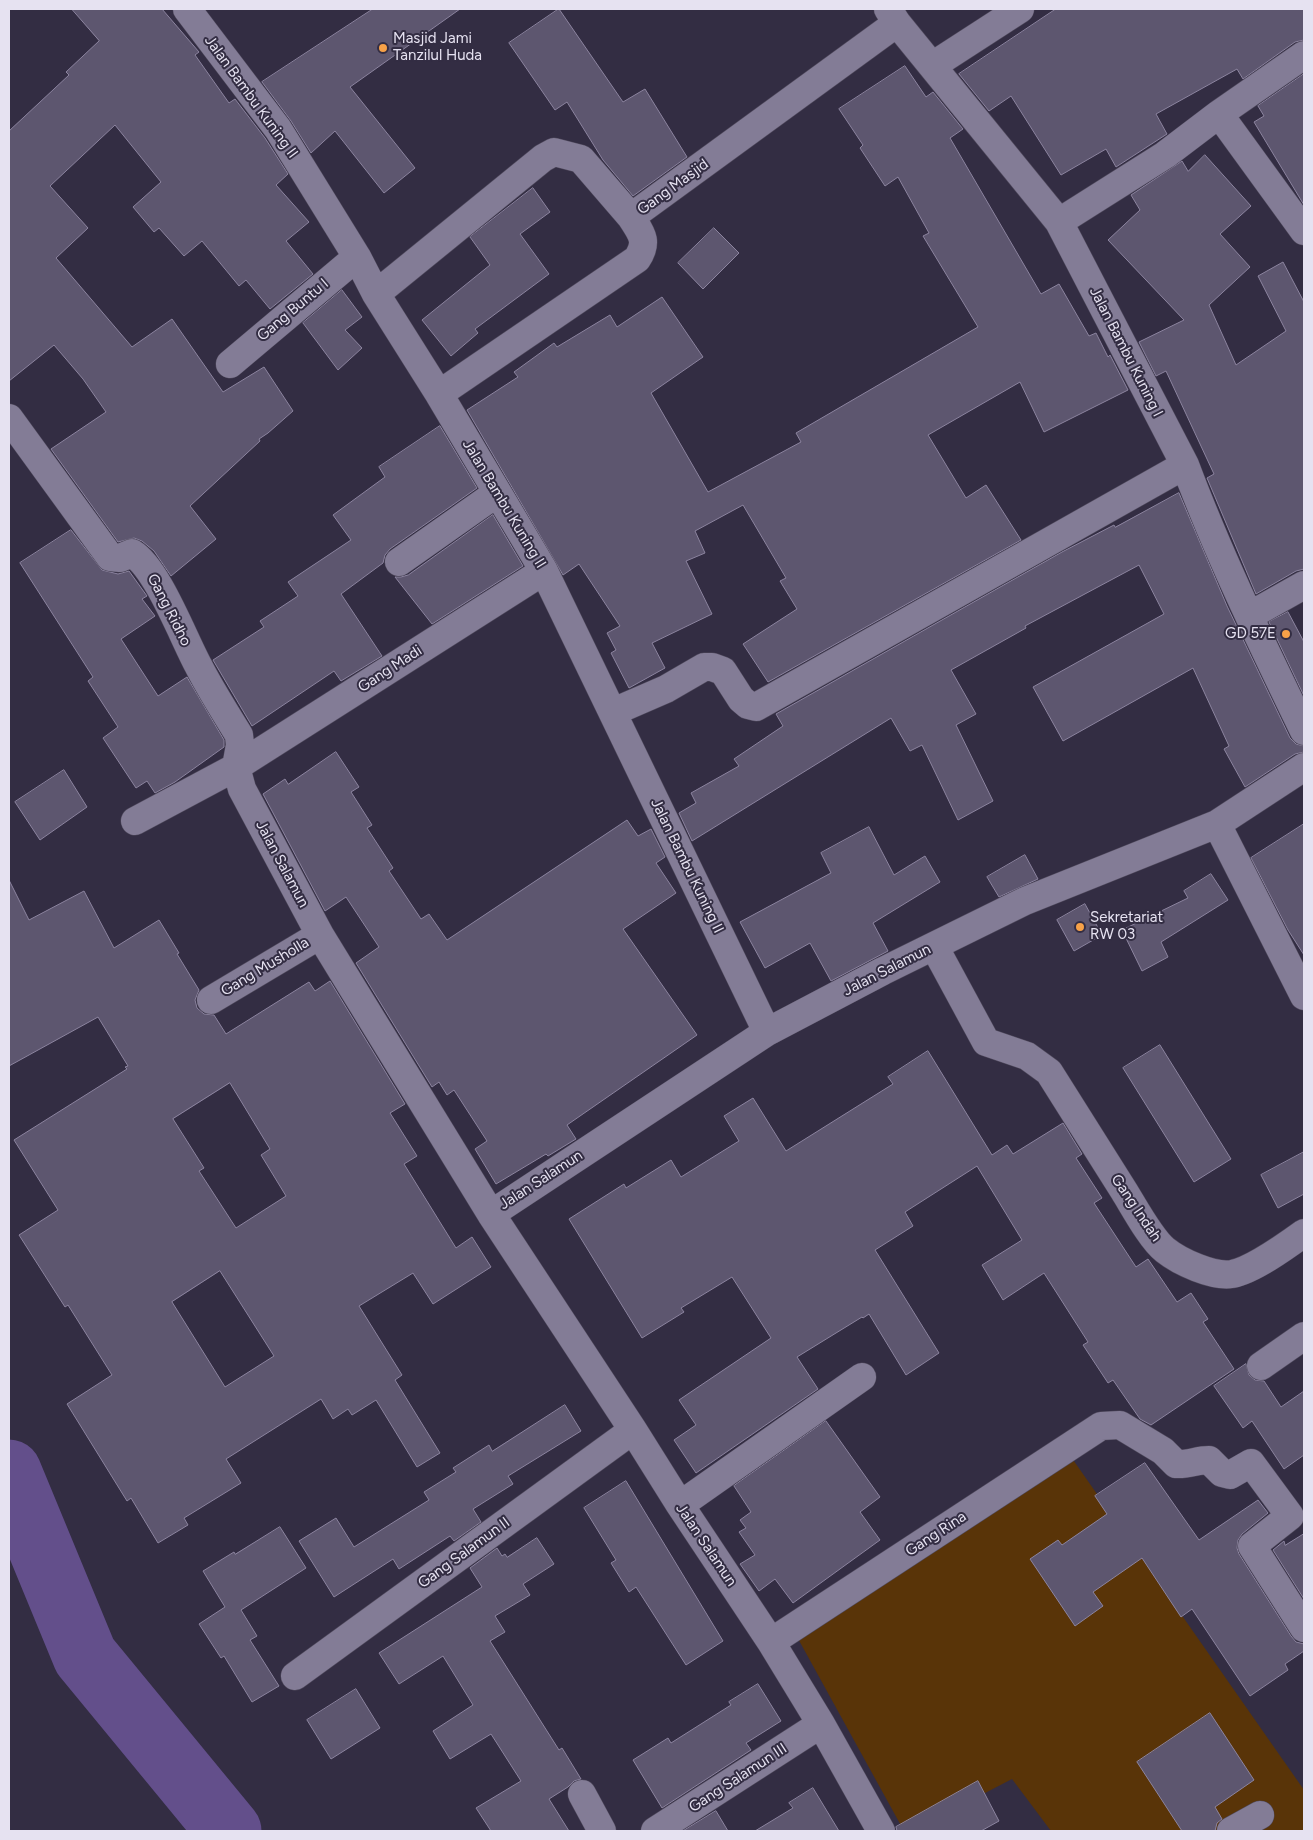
<!DOCTYPE html>
<html>
<head>
<meta charset="utf-8">
<style>
  body { margin:0 }
  #map { position:relative; width:1313px; height:1840px; overflow:hidden; background:#332d43; font-family:Figtree,sans-serif }
  canvas { display:block }
  .frame { position:absolute; inset:0; border:10px solid #e6e2f1; pointer-events:none }
</style>
</head>
<body>
<div id="map">
<canvas width="1313" height="1840"></canvas>
<div class="frame"></div>
</div>
<script>
const g = document.querySelector('canvas').getContext('2d');
g.lineJoin = 'round';
function paint(path, color) { g.fillStyle = color; g.fill(path, 'evenodd'); }
function stroke(path, color, width, dash) { g.strokeStyle = color; g.lineWidth = width; g.lineCap = dash ? 'butt' : 'round'; g.setLineDash(dash || []); g.stroke(path); }
function drawText(font, color, halo, rows, align = 'center') {
  g.font = font + ' Figtree,sans-serif'; g.lineWidth = 4; g.setLineDash([]); g.textBaseline = 'middle'; g.strokeStyle = halo; g.fillStyle = color; for (const [text, x, y, turn = 0] of rows) {
    g.save(); g.translate(x, y); g.rotate((+turn || 0) * Math.PI / 180); g.textAlign = isNaN(turn) ? turn : align; if (halo) g.strokeText(text, 0, 0); g.fillText(text, 0, 0); g.restore();
  }
}
paint(new Path2D(`
  M 1069,1454 L 1304,1790 L 1304,1831 L 1051,1831 L 1012,1779 L 912,1831 L 904,1831 L 796,1635 Z`), '#593408');
stroke(new Path2D(`
  M 9,1472 L 85,1656 L 229,1831`), '#634f8b', 65);
const building = new Path2D(`
  M 72,9 L 162,9 L 199,52 L 195,55 L 229,103 L 235,99 L 265,138 L 288,174 L 276,185 L 309,222 L 286,241 L 313,274 L 270,309 L 246,280 L 239,286 L 202,241 L 184,256 L 159,228 L 154,232 L 133,207 L 161,182 L 115,125 L 50,186 L 88,228 L 56,258 L 132,347 L 172,319 L 223,392 L 264,367 L 293,411 L 268,433 L 259,439 L 260,441 L 190,506 L 216,539 L 171,576 L 154,551 L 142,541 L 134,538 L 118,542 L 51,449 L 106,412 L 83,379 L 54,345 L 9,381 L 9,131 L 69,75 L 66,72 L 99,41 Z
  M 373,9 L 460,9 L 350,87 L 415,168 L 384,193 L 335,131 L 311,153 L 291,121 L 262,82 Z
  M 559,9 L 623,102 L 645,89 L 687,157 L 633,196 L 603,160 L 567,102 L 555,110 L 509,43 Z
  M 1056,9 L 1304,9 L 1304,40 L 1295,42 L 1243,79 L 1237,69 L 1156,114 L 1167,134 L 1116,167 L 1106,149 L 1061,175 L 1011,96 L 989,111 L 959,74 Z
  M 905,66 L 926,97 L 933,92 L 963,129 L 950,138 L 1041,294 L 1059,284 L 1089,336 L 1096,333 L 1108,357 L 1110,355 L 1128,390 L 1044,432 L 1020,382 L 928,435 L 966,498 L 986,485 L 1021,540 L 768,682 L 743,644 L 797,609 L 780,581 L 786,578 L 743,505 L 695,531 L 705,553 L 686,561 L 712,614 L 652,643 L 665,668 L 629,688 L 611,653 L 616,650 L 607,633 L 620,626 L 579,564 L 563,575 L 467,410 L 518,377 L 514,372 L 554,343 L 557,347 L 610,315 L 617,327 L 662,297 L 703,357 L 651,393 L 708,492 L 801,442 L 796,433 L 978,327 L 923,236 L 929,233 L 898,177 L 885,186 L 860,148 L 863,145 L 839,109 Z
  M 1304,74 L 1304,205 L 1254,122 L 1264,116 L 1258,106 Z
  M 1205,155 L 1251,206 L 1220,234 L 1250,267 L 1209,305 L 1236,365 L 1286,331 L 1258,276 L 1283,262 L 1304,302 L 1304,569 L 1296,571 L 1256,594 L 1207,478 L 1214,474 L 1166,371 L 1156,376 L 1139,342 L 1184,320 L 1108,240 L 1140,210 L 1131,195 L 1182,161 L 1188,171 Z
  M 533,188 L 550,212 L 520,234 L 549,274 L 475,329 L 478,333 L 451,356 L 422,320 L 490,265 L 470,237 Z
  M 714,228 L 739,253 L 703,289 L 678,263 Z
  M 342,290 L 362,317 L 345,330 L 362,348 L 338,370 L 303,323 Z
  M 440,426 L 477,488 L 390,549 L 385,555 L 383,563 L 341,594 L 382,656 L 341,681 L 334,671 L 252,726 L 213,660 L 264,627 L 260,621 L 298,596 L 288,582 L 351,540 L 333,515 L 385,477 L 379,467 Z
  M 1179,493 L 1227,606 L 1290,738 L 1296,744 L 1304,746 L 1304,752 L 1295,754 L 1245,787 L 1224,749 L 1229,746 L 1193,668 L 1063,741 L 1033,687 L 1164,614 L 1139,565 L 1025,626 L 1026,628 L 951,670 L 976,714 L 956,725 L 993,801 L 958,820 L 922,745 L 910,751 L 891,718 L 692,841 L 679,813 L 696,803 L 691,793 L 739,766 L 734,759 L 783,726 L 776,714 L 1062,552 L 1114,525 L 1115,527 Z
  M 493,515 L 523,566 L 432,624 L 395,577 L 401,577 L 408,575 Z
  M 71,530 L 102,570 L 118,574 L 129,571 L 147,596 L 142,599 L 155,616 L 121,639 L 158,696 L 187,677 L 224,740 L 224,747 L 175,782 L 155,793 L 147,781 L 136,788 L 103,738 L 118,727 L 88,681 L 93,677 L 20,563 Z
  M 1288,612 L 1304,642 L 1304,696 L 1269,622 Z
  M 336,752 L 359,787 L 351,792 L 372,825 L 367,828 L 393,868 L 389,871 L 421,919 L 429,914 L 447,940 L 627,820 L 638,836 L 651,829 L 665,857 L 656,863 L 676,893 L 623,929 L 697,1035 L 567,1125 L 576,1139 L 548,1156 L 546,1154 L 496,1184 L 475,1149 L 487,1141 L 454,1090 L 447,1095 L 439,1082 L 432,1087 L 356,963 L 379,947 L 346,897 L 325,911 L 263,794 L 285,779 L 288,784 Z
  M 64,770 L 87,807 L 40,840 L 15,802 Z
  M 1304,824 L 1304,955 L 1288,930 L 1251,858 Z
  M 869,827 L 894,875 L 925,856 L 940,882 L 873,923 L 888,951 L 831,981 L 810,943 L 765,968 L 740,922 L 831,873 L 821,853 Z
  M 1025,855 L 1038,879 L 999,897 L 987,877 Z
  M 1211,874 L 1228,900 L 1161,942 L 1168,957 L 1142,971 L 1122,930 L 1188,898 L 1184,891 Z
  M 9,880 L 29,920 L 84,891 L 114,948 L 159,920 L 179,953 L 177,954 L 199,990 L 195,1000 L 197,1008 L 204,1014 L 214,1015 L 226,1034 L 309,982 L 315,991 L 330,981 L 405,1104 L 390,1113 L 417,1156 L 404,1164 L 456,1248 L 472,1237 L 491,1267 L 433,1304 L 413,1273 L 359,1306 L 402,1375 L 395,1380 L 440,1453 L 417,1467 L 376,1400 L 352,1415 L 348,1409 L 333,1419 L 321,1399 L 226,1459 L 241,1483 L 184,1518 L 188,1525 L 158,1543 L 131,1498 L 127,1501 L 67,1404 L 112,1375 L 68,1305 L 65,1307 L 19,1235 L 58,1210 L 14,1140 L 127,1069 L 125,1067 L 128,1066 L 98,1017 L 9,1066 ZM 230,1083 L 270,1149 L 261,1155 L 286,1196 L 236,1228 L 199,1171 L 204,1168 L 173,1119 ZM 220,1271 L 274,1356 L 225,1387 L 172,1302 Z
  M 1085,904 L 1102,935 L 1074,951 L 1057,920 Z
  M 1160,1045 L 1231,1159 L 1194,1182 L 1123,1068 Z
  M 928,1051 L 992,1155 L 1007,1145 L 1013,1154 L 1063,1123 L 1082,1154 L 1076,1158 L 1102,1198 L 1094,1203 L 1136,1267 L 1148,1259 L 1177,1302 L 1191,1293 L 1208,1319 L 1203,1322 L 1234,1369 L 1151,1425 L 1140,1419 L 1113,1380 L 1108,1383 L 1083,1345 L 1088,1342 L 1044,1273 L 1003,1300 L 982,1265 L 1022,1240 L 977,1166 L 905,1212 L 913,1226 L 875,1250 L 939,1353 L 906,1375 L 869,1314 L 863,1318 L 862,1317 L 797,1357 L 818,1389 L 696,1473 L 674,1440 L 696,1425 L 679,1400 L 771,1338 L 732,1277 L 681,1308 L 684,1312 L 642,1338 L 569,1219 L 624,1184 L 626,1188 L 671,1160 L 681,1177 L 739,1141 L 724,1116 L 753,1098 L 786,1151 L 893,1084 L 888,1077 Z
  M 1304,1152 L 1304,1194 L 1278,1208 L 1261,1175 Z
  M 1246,1364 L 1249,1375 L 1255,1380 L 1264,1381 L 1281,1407 L 1304,1391 L 1304,1455 L 1284,1469 L 1252,1421 L 1243,1428 L 1214,1386 Z
  M 565,1405 L 581,1431 L 508,1476 L 513,1484 L 473,1509 L 481,1522 L 454,1541 L 450,1536 L 399,1569 L 393,1559 L 334,1597 L 299,1541 L 336,1518 L 354,1547 L 429,1500 L 424,1492 L 456,1472 L 453,1468 L 489,1445 L 492,1451 Z
  M 826,1421 L 880,1497 L 860,1512 L 880,1540 L 793,1603 L 775,1579 L 759,1591 L 740,1564 L 755,1555 L 739,1532 L 746,1528 L 740,1520 L 751,1512 L 734,1486 Z
  M 1145,1463 L 1199,1540 L 1258,1500 L 1268,1513 L 1242,1534 L 1238,1540 L 1237,1548 L 1239,1554 L 1291,1636 L 1296,1642 L 1304,1644 L 1304,1651 L 1285,1664 L 1288,1670 L 1250,1696 L 1192,1609 L 1181,1617 L 1142,1558 L 1093,1592 L 1103,1606 L 1075,1626 L 1030,1559 L 1058,1540 L 1062,1545 L 1107,1514 L 1095,1496 Z
  M 626,1481 L 723,1641 L 686,1665 L 636,1587 L 629,1592 L 611,1563 L 616,1560 L 584,1508 Z
  M 280,1527 L 306,1568 L 241,1610 L 257,1636 L 250,1640 L 279,1686 L 252,1702 L 224,1656 L 221,1658 L 199,1624 L 225,1607 L 203,1571 L 234,1552 L 235,1554 Z
  M 1304,1534 L 1304,1599 L 1273,1550 L 1284,1541 L 1285,1545 Z
  M 537,1538 L 554,1564 L 523,1584 L 530,1595 L 495,1616 L 505,1632 L 490,1641 L 559,1750 L 562,1748 L 581,1779 L 574,1781 L 568,1787 L 549,1799 L 569,1831 L 491,1831 L 476,1808 L 521,1781 L 491,1734 L 450,1759 L 433,1731 L 473,1705 L 443,1656 L 399,1684 L 379,1653 L 482,1587 L 470,1568 L 497,1548 L 502,1556 L 505,1554 L 507,1557 Z
  M 758,1684 L 781,1721 L 746,1743 L 751,1750 L 662,1808 L 633,1760 L 668,1738 L 671,1743 L 731,1705 L 729,1702 Z
  M 356,1689 L 380,1728 L 331,1759 L 307,1720 Z
  M 1210,1713 L 1254,1780 L 1215,1807 L 1222,1819 L 1217,1823 L 1215,1831 L 1182,1831 L 1137,1762 Z
  M 978,1781 L 999,1821 L 981,1831 L 897,1831 L 896,1827 Z
  M 813,1788 L 839,1831 L 755,1831 L 793,1808 L 789,1803 Z
  M 716,1811 L 728,1831 L 683,1831 Z`);
paint(building, '#5d566f');
stroke(building, '#8c849f', 1);
const street = new Path2D(`
  M 187,9 L 278,129 L 357,257 L 376,294 L 439,394 L 544,571 L 767,1032
  M 888,9 L 897,23 L 1059,222 L 1185,465 C 1219,556 1262,644 1304,731
  M 932,66 L 1020,9
  M 1219,114 L 1304,231
  M 1059,222 L 1165,155 L 1219,114 L 1304,55
  M 376,294 L 543,158 L 554,152 L 581,159 L 631,217
  M 230,364 L 357,257
  M 439,394 L 637,259 C 649,241 641,233 631,217 L 897,23
  M 9,418 L 110,557 L 120,558 L 132,553 C 157,568 183,637 198,665 C 210,689 225,712 239,735 L 240,745 L 236,767 L 242,789 L 320,935 L 491,1214 L 633,1430 L 680,1505 L 771,1642 L 821,1724 L 881,1831
  M 399,562 L 497,493
  M 1249,616 L 1304,585
  M 613,712 L 666,689 L 704,667 L 712,667 L 723,671 L 741,699 L 748,705 L 756,707 L 1185,465
  M 135,821 L 236,767 L 544,571
  M 1217,824 L 1304,996
  M 934,946 L 986,1042 L 1027,1056 L 1049,1072 C 1074,1112 1099,1151 1124,1191 C 1134,1207 1151,1239 1165,1250 C 1180,1262 1213,1277 1232,1274 C 1253,1270 1286,1246 1304,1233
  M 211,1000 L 320,935
  M 491,1214 L 767,1032 L 883,971 L 1025,901 L 1217,824 L 1304,767
  M 1261,1366 L 1304,1336
  M 680,1505 L 862,1377
  M 771,1642 L 1101,1426 L 1120,1425 L 1163,1451 L 1176,1464 C 1188,1465 1197,1460 1209,1460 L 1222,1473 L 1230,1475 L 1251,1463 L 1290,1516 L 1252,1546 L 1304,1628
  M 295,1676 L 633,1430
  M 582,1794 L 602,1831
  M 655,1831 L 821,1724
  M 1231,1831 L 1260,1815`);
stroke(street, '#504a5d', 29);
stroke(street, '#837c96', 28);
for (const [x, y, r, color] of [
  [383,48,5,"#f7a148"],
  [1286,634,5,"#f7a148"],
  [1080,927,5,"#f7a148"]
]) { const dot = new Path2D(); dot.arc(x, y, r, 0, 2 * Math.PI); g.fillStyle = color; g.fill(dot); stroke(dot, '#332d43', 2); }
drawText('15px', '#e6e2f1', '#332d43', [
  ["Masjid Jami",393,39],
  ["Tanzilul Huda",393,56],
  ["GD 57E",1276,634,"right"],
  ["Sekretariat",1090,918],
  ["RW 03",1090,935]
], 'left');
drawText('15px', '#e6e2f1', '#332d43', [
  ["Jalan Bambu Kuning II",251,97,54],
  ["Gang Masjid",673,187,-36],
  ["Gang Buntu I",293,310,-40],
  ["Jalan Bambu Kuning I",1126,352,63],
  ["Jalan Bambu Kuning II",504,504,59],
  ["Gang Ridho",169,610,63],
  ["Gang Madi",390,669,-33],
  ["Jalan Salamun",282,864,62],
  ["Jalan Bambu Kuning II",687,866,64],
  ["Gang Musholla",265,967,-31],
  ["Jalan Salamun",887,970,-27],
  ["Jalan Salamun",541,1180,-33],
  ["Gang Indah",1136,1208,56],
  ["Gang Rina",936,1534,-33],
  ["Jalan Salamun",706,1545,56],
  ["Gang Salamun II",464,1553,-36],
  ["Gang Salamun III",738,1778,-33]
]);
</script>
</body>
</html>
